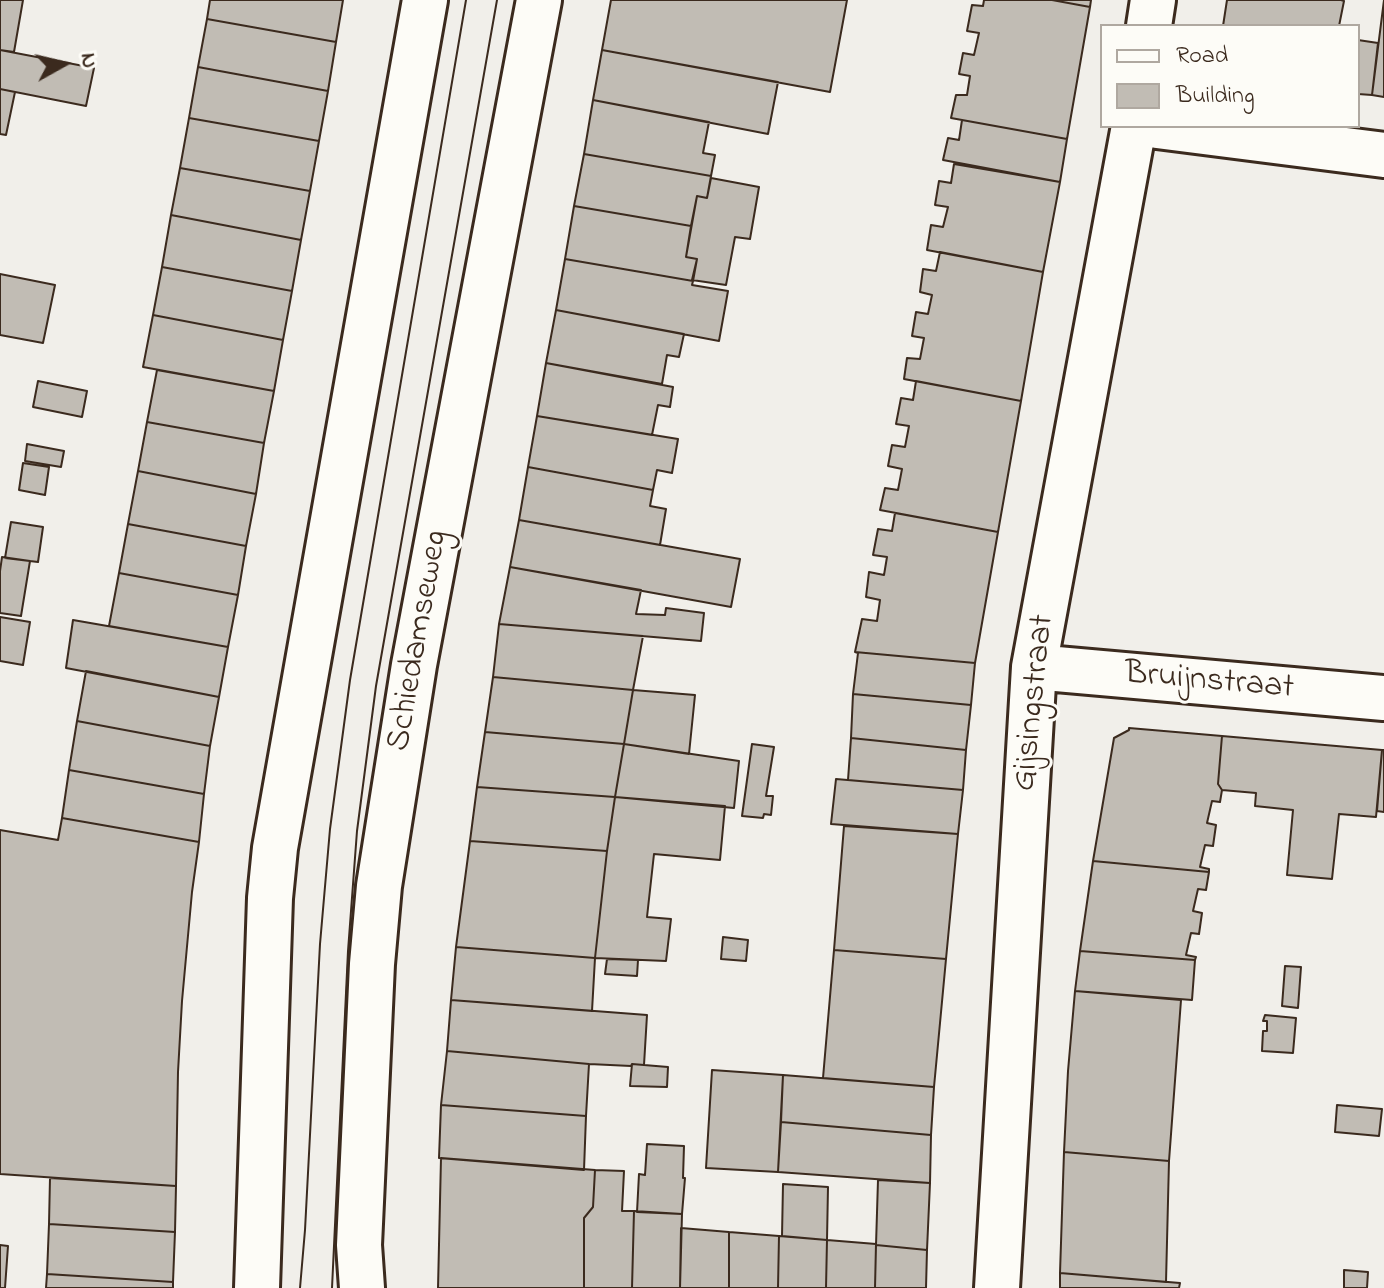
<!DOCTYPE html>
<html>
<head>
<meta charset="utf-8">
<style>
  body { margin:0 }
  #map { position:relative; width:1384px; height:1288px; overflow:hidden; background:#f1efea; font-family:"Indie Flower",sans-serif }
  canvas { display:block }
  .legend { position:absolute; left:1100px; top:24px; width:260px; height:104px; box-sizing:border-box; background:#fdfcf7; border:2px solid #afa8a0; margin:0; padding:10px 14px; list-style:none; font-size:24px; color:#3b2a1e }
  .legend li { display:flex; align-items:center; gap:16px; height:40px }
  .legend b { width:40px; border:2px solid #afa8a0 }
  .north { position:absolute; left:24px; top:24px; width:80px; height:80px; -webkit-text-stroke:6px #fdfcf7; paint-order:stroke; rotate:82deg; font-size:22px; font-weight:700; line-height:32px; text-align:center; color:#3b2a1e }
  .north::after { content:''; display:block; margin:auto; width:28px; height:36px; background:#3b2a1e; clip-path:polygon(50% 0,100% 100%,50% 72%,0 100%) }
</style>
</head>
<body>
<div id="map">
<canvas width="1384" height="1288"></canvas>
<ul class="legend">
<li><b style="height:10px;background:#fdfcf7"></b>Road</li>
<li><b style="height:22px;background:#c1bcb4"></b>Building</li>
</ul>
<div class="north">N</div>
</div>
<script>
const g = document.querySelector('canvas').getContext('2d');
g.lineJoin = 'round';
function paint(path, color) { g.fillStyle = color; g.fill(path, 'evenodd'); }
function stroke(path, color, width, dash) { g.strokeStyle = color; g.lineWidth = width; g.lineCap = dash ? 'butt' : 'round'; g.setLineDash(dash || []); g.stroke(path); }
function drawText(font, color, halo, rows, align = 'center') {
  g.font = font + ' "Indie Flower",sans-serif'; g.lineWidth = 6; g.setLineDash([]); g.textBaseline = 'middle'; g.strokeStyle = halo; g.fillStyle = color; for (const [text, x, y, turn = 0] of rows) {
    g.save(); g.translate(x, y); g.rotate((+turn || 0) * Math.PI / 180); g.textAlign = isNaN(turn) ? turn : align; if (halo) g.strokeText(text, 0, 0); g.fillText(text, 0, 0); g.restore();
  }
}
const building = new Path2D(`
  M 0,0 L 23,0 L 14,52 L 0,50 Z
  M 210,0 L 343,0 L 336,42 L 207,19 Z
  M 611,0 L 847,0 L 830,92 L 602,50 Z
  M 984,0 L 1052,0 L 1090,7 L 1067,139 L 951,118 L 956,95 L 967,95 L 970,76 L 959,74 L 963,53 L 974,55 L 979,33 L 967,31 L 972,5 L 983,6 Z
  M 1052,0 L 1091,0 L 1090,7 Z
  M 1227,0 L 1341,0 L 1344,1 L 1339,26 L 1223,26 Z
  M 1384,0 L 1384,97 L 1372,95 Z
  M 207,19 L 336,42 L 328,91 L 198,67 Z
  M 1358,40 L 1378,43 L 1372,95 L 1358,94 Z
  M 0,50 L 94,68 L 86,106 L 0,89 Z
  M 602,50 L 778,82 L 768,134 L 593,100 Z
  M 198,67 L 328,91 L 319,141 L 189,118 Z
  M 0,89 L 15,92 L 6,135 L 0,134 Z
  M 593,100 L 709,122 L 703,153 L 715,155 L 711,176 L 584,154 Z
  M 189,118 L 319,141 L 310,191 L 180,168 Z
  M 962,120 L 1067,139 L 1060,182 L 943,160 L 948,138 L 959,140 Z
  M 584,154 L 711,176 L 707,198 L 697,196 L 691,226 L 574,206 Z
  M 954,164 L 1060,182 L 1043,272 L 927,250 L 931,225 L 943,227 L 948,207 L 935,205 L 939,181 L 951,183 Z
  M 180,168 L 310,191 L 301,240 L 171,215 Z
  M 711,178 L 759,187 L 750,239 L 735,237 L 726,285 L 692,280 L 697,259 L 686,257 L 697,196 L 707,198 Z
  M 574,206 L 691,226 L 686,257 L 697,259 L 693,281 L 565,259 Z
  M 171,215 L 301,240 L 292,291 L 162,267 Z
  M 940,252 L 1043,272 L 1021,401 L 904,379 L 907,358 L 920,359 L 924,338 L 912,336 L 916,312 L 928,314 L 932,295 L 920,292 L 923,269 L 936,271 Z
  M 565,259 L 693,281 L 692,285 L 728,291 L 719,341 L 556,310 Z
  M 162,267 L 292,291 L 283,340 L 153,315 Z
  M 0,274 L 55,285 L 43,343 L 0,335 Z
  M 556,310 L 684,334 L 679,357 L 667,355 L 662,384 L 546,363 Z
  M 153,315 L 283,340 L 274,391 L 143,367 Z
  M 546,363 L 673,387 L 670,407 L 658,405 L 652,435 L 537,416 Z
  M 157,370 L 274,391 L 264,443 L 147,422 Z
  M 38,381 L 87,391 L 82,417 L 33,407 Z
  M 916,381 L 1021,401 L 998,532 L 880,510 L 885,488 L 898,490 L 902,469 L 888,466 L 892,445 L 905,447 L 909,426 L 896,424 L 901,398 L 913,400 Z
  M 537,416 L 678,439 L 672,473 L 657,470 L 653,490 L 528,467 Z
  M 147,422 L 264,443 L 256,494 L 138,471 Z
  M 27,444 L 64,451 L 61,467 L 25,461 Z
  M 23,463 L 49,467 L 45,495 L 19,490 Z
  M 528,467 L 653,490 L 650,506 L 666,509 L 660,545 L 519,520 Z
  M 138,471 L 256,494 L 246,546 L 128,524 Z
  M 895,513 L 998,532 L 975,663 L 855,652 L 862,619 L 877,621 L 880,600 L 866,597 L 869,572 L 884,575 L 887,557 L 873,555 L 878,529 L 892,531 Z
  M 519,520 L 740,559 L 731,607 L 510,567 Z
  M 11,522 L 43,527 L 38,562 L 5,558 Z
  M 128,524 L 246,546 L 238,595 L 119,573 Z
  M 2,557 L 30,561 L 21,616 L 0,613 L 0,571 Z
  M 510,567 L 641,590 L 636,614 L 665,615 L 666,608 L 704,613 L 701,641 L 499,624 Z
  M 119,573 L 238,595 L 228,647 L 109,626 Z
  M 0,617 L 30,622 L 23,665 L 0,661 Z
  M 73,620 L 228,647 L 219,697 L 66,668 Z
  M 499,624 L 643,636 L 633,690 L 493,677 Z
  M 855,652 L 975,663 L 971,705 L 853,694 L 858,653 Z
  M 86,671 L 219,697 L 210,746 L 77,721 Z
  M 493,677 L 633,690 L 624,744 L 485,732 Z
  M 633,690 L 695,695 L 689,754 L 624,744 Z
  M 853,694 L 971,705 L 966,750 L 851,738 Z
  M 77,721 L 210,746 L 204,794 L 69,770 Z
  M 1129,728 L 1222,736 L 1218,784 L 1222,790 L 1220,802 L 1212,801 L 1207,823 L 1216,825 L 1213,846 L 1205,845 L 1200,867 L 1209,869 L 1209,872 L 1093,861 L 1114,738 L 1129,730 Z
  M 485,732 L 624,744 L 615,797 L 477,787 Z
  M 1222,736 L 1382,750 L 1376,817 L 1339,814 L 1332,879 L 1287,875 L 1293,810 L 1255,806 L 1256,793 L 1222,790 L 1218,784 Z
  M 851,738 L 966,750 L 963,790 L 848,780 Z
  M 624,744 L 739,761 L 734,808 L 615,797 Z
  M 752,744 L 774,747 L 766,796 L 773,796 L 771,815 L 764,814 L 763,818 L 742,816 Z
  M 1382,750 L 1384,750 L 1384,812 L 1377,811 Z
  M 69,770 L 204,794 L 199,842 L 62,818 Z
  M 836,779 L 963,790 L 958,834 L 831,824 Z
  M 477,787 L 615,797 L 607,851 L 470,841 Z
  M 615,797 L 725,806 L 720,860 L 654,854 L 647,917 L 671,919 L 666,961 L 595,958 L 607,851 Z
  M 62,818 L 199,842 L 192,892 L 182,1001 L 178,1072 L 176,1186 L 0,1174 L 0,830 L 58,840 Z
  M 844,826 L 958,834 L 946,959 L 834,950 Z
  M 470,841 L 607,851 L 595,958 L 456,947 Z
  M 1093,861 L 1209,872 L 1206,890 L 1198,889 L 1193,911 L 1202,913 L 1199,934 L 1191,933 L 1186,955 L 1196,957 L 1195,960 L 1080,951 Z
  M 723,937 L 748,940 L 746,961 L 721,959 Z
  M 456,947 L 595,958 L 592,1011 L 451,1000 Z
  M 834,950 L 946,959 L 934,1087 L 823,1078 Z
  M 1080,951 L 1195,960 L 1192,1000 L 1075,991 Z
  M 607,959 L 638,960 L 637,976 L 605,974 Z
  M 1285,966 L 1301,967 L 1298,1008 L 1282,1006 Z
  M 1075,991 L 1181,1000 L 1169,1161 L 1064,1152 L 1068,1071 Z
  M 451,1000 L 647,1015 L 644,1065 L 632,1064 L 631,1066 L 589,1064 L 447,1051 Z
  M 1265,1015 L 1296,1018 L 1293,1053 L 1262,1051 L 1263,1031 L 1267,1031 L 1267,1021 L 1263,1021 Z
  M 447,1051 L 589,1064 L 586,1116 L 441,1105 Z
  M 632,1064 L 668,1067 L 667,1087 L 630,1086 Z
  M 712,1070 L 783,1075 L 778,1172 L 706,1168 Z
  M 783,1075 L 934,1087 L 931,1135 L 781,1122 Z
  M 441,1105 L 586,1116 L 584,1170 L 439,1158 Z
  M 1337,1105 L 1382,1109 L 1379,1136 L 1335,1132 Z
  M 781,1122 L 931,1135 L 930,1183 L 778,1172 Z
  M 647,1144 L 684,1146 L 683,1178 L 685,1178 L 682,1214 L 637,1212 L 639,1174 L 645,1175 Z
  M 1064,1152 L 1169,1161 L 1166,1282 L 1060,1273 Z
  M 441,1158 L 595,1170 L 593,1207 L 584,1218 L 584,1288 L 438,1288 Z
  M 595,1170 L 624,1171 L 622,1211 L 634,1211 L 632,1288 L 584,1288 L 584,1218 L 593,1207 Z
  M 50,1178 L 176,1186 L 175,1232 L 49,1224 Z
  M 878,1180 L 930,1183 L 927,1250 L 876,1245 Z
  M 783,1184 L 828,1187 L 827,1240 L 782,1236 Z
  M 634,1211 L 682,1214 L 680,1288 L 632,1288 Z
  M 49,1224 L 175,1232 L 173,1282 L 47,1274 Z
  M 681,1228 L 729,1232 L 729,1288 L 680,1288 Z
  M 729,1232 L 779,1236 L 778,1288 L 729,1288 Z
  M 779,1236 L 827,1240 L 826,1288 L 778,1288 Z
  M 827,1240 L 876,1244 L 875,1288 L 826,1288 Z
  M 0,1245 L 8,1246 L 5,1288 L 0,1288 Z
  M 876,1245 L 927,1250 L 926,1288 L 875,1288 Z
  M 1344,1270 L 1368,1272 L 1367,1288 L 1344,1288 Z
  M 1060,1273 L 1180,1283 L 1179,1288 L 1060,1288 Z
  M 47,1274 L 173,1282 L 173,1288 L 46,1288 Z`);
paint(building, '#c1bcb4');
stroke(building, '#3b2a1e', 2);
const minor = new Path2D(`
  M 1149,26 L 1153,0
  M 1157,126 L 1384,155
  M 1034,667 L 1384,698
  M 997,1288 L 1034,667 L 1134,126`);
const tertiary = new Path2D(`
  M 257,1288 L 270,898 L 275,848 L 425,0
  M 362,1288 L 359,1245 L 372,964 L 379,886 L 414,665 L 539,0`);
stroke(minor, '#3b2a1e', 50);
stroke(tertiary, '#3b2a1e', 50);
stroke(minor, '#fdfcf7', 44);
stroke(tertiary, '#fdfcf7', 44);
stroke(new Path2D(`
  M 300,1288 L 305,1230 L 320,944 L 330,829 L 350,680 L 466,0
  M 332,1288 L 348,951 L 357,831 L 376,686 L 497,0`), '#3b2a1e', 2);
drawText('34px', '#3b2a1e', '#fdfcf7', [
  ["Schiedamseweg",420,641,-80],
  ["Bruijnstraat",1209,683,5],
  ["Gijsingstraat",1036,703,-84]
]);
</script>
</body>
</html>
